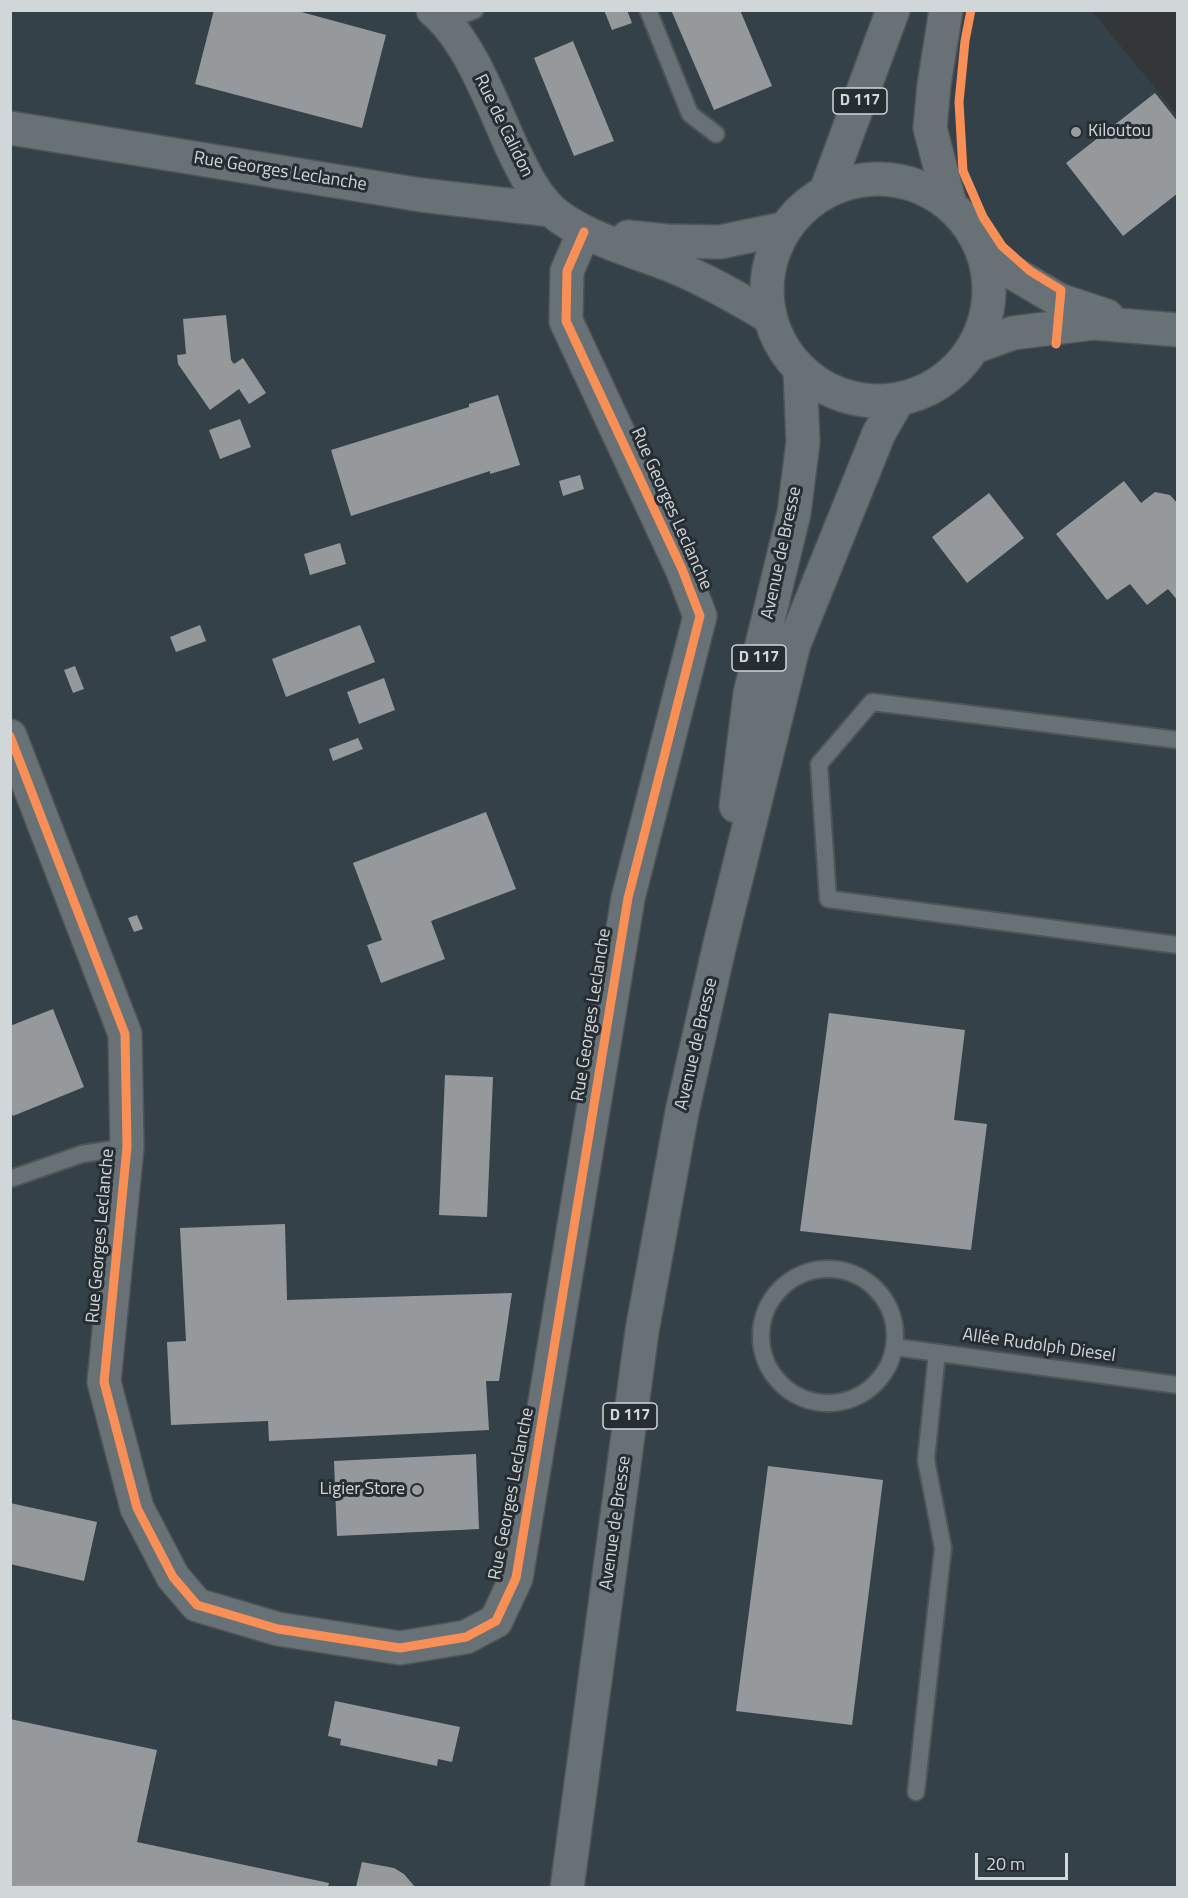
<!DOCTYPE html>
<html>
<head>
<meta charset="utf-8">
<style>
  body { margin:0 }
  #map { position:relative; width:1188px; height:1898px; overflow:hidden; background:#34373a; font-family:"Titillium Web",sans-serif }
  canvas { display:block }
  .frame { position:absolute; inset:0; border:12px solid #d1d6d8; pointer-events:none }
  .scale { position:absolute; left:975px; top:1853px; width:93px; height:27px; box-sizing:border-box; border:3px solid #d1d6d8; border-top:0; padding-left:8px; font-size:18px; line-height:21px; white-space:nowrap; color:#d1d6d8; -webkit-text-stroke:4px #272e33; paint-order:stroke }
</style>
</head>
<body>
<div id="map">
<canvas width="1188" height="1898"></canvas>
<div class="frame"></div>
<div class="scale">20 m</div>
</div>
<script>
const g = document.querySelector('canvas').getContext('2d');
g.lineJoin = 'round';
function paint(path, color) { g.fillStyle = color; g.fill(path, 'evenodd'); }
function stroke(path, color, width, dash) { g.strokeStyle = color; g.lineWidth = width; g.lineCap = dash ? 'butt' : 'round'; g.setLineDash(dash || []); g.stroke(path); }
function drawText(font, color, halo, rows, align = 'center') {
  g.font = font + ' "Titillium Web",sans-serif'; g.lineWidth = 6; g.setLineDash([]); g.textBaseline = 'middle'; g.strokeStyle = halo; g.fillStyle = color; for (const [text, x, y, turn = 0] of rows) {
    g.save(); g.translate(x, y); g.rotate((+turn || 0) * Math.PI / 180); g.textAlign = isNaN(turn) ? turn : align; if (halo) g.strokeText(text, 0, 0); g.fillText(text, 0, 0); g.restore();
  }
}
paint(new Path2D(`
  M 11,11 L 1092,11 L 1178,116 L 1177,1887 L 11,1888 Z`), '#344148');
paint(new Path2D(`
  M 214,10 L 294,10 L 386,35 L 362,128 L 195,84 Z
  M 604,10 L 627,10 L 632,23 L 612,30 Z
  M 671,10 L 740,10 L 772,86 L 714,110 Z
  M 573,41 L 614,141 L 574,156 L 534,58 Z
  M 1155,93 L 1178,122 L 1178,193 L 1123,236 L 1066,163 Z
  M 226,315 L 231,360 L 234,364 L 243,358 L 266,393 L 249,404 L 239,389 L 210,410 L 178,364 L 177,355 L 186,354 L 183,319 Z
  M 498,395 L 520,465 L 490,474 L 490,471 L 351,516 L 331,450 L 469,407 L 469,404 Z
  M 240,419 L 251,447 L 220,459 L 209,430 Z
  M 580,475 L 584,489 L 563,496 L 559,481 Z
  M 1124,481 L 1141,503 L 1155,492 L 1170,495 L 1178,504 L 1178,601 L 1168,589 L 1147,605 L 1130,584 L 1107,600 L 1056,534 Z
  M 989,493 L 1024,538 L 967,583 L 932,537 Z
  M 340,543 L 346,564 L 310,575 L 304,554 Z
  M 200,625 L 206,641 L 176,652 L 170,637 Z
  M 360,625 L 375,662 L 286,697 L 272,659 Z
  M 75,666 L 84,689 L 73,693 L 64,670 Z
  M 384,678 L 395,710 L 359,724 L 347,692 Z
  M 358,738 L 363,749 L 333,761 L 329,749 Z
  M 486,812 L 516,889 L 431,921 L 445,959 L 381,983 L 367,945 L 382,940 L 353,863 Z
  M 137,915 L 143,929 L 134,932 L 128,918 Z
  M 53,1009 L 84,1087 L 13,1116 L 10,1110 L 10,1026 Z
  M 829,1013 L 965,1030 L 954,1120 L 987,1124 L 971,1250 L 800,1231 Z
  M 445,1075 L 493,1077 L 487,1217 L 439,1215 Z
  M 285,1224 L 287,1300 L 512,1293 L 499,1381 L 486,1381 L 489,1430 L 269,1441 L 268,1421 L 171,1425 L 167,1342 L 186,1341 L 180,1228 Z
  M 476,1454 L 479,1529 L 337,1536 L 334,1461 Z
  M 768,1466 L 883,1480 L 852,1725 L 736,1711 Z
  M 10,1503 L 97,1522 L 84,1581 L 10,1564 Z
  M 335,1701 L 460,1727 L 452,1762 L 438,1759 L 437,1766 L 340,1745 L 341,1739 L 328,1736 Z
  M 10,1719 L 157,1750 L 137,1842 L 329,1883 L 328,1887 L 10,1887 Z
  M 362,1862 L 394,1868 L 404,1874 L 415,1887 L 356,1887 Z`), '#95999c');
const lane = new Path2D(`
  M 648,10 L 690,114 L 716,134
  M 447,21 L 475,10
  M 1178,740 L 872,702 L 819,764 L 828,899 L 1178,945
  M 10,1179 L 82,1154 L 127,1147
  M761 1336a67 67 0 1 1 134 0a67 67 0 1 1-134 0Z
  M 894,1347 L 1178,1385
  M 916,1792 L 943,1548 L 926,1460 L 937,1353`);
const street = new Path2D(`
  M 433,10 C 470,40 494,109 514,152 C 524,172 534,194 551,210 C 580,237 638,252 675,267 C 708,281 738,298 768,316
  M 10,128 L 421,195 L 551,210
  M 628,237 L 667,241 L 720,242 L 783,229
  M 984,256 L 1059,300 L 1107,316
  M 974,347 L 1013,333 L 1094,323 L 1178,330
  M 10,736 L 125,1034 L 127,1147 L 104,1382 L 137,1508 L 173,1577 L 197,1605 L 278,1629 L 400,1648 L 466,1637 L 496,1621 L 516,1578 L 628,898 L 700,616 L 682,569 L 566,321 L 567,271 L 584,232`);
const primary = new Path2D(`
  M 946,10 L 934,85 L 930,128 L 950,205
  M767 290a111 111 0 1 1 222 0a111 111 0 1 1-222 0Z
  M 826,191 L 893,10
  M 736,806 L 750,694 L 794,513 L 803,442 L 800,371
  M 567,1888 L 642,1331 L 682,1112 L 719,948 L 794,644 L 879,433 L 898,400`);
stroke(lane, '#515456', 20);
stroke(street, '#515456', 36);
stroke(primary, '#515456', 36);
stroke(lane, '#687176', 16);
stroke(street, '#687176', 33);
stroke(primary, '#687176', 33);
stroke(new Path2D(`
  M 971,10 L 965,41 L 959,102 L 963,171 L 983,217 L 1002,246 L 1030,271 L 1061,290 L 1056,344
  M 10,736 L 125,1034 L 127,1147 L 104,1382 L 137,1508 L 173,1577 L 197,1605 L 278,1629 L 400,1648 L 466,1637 L 496,1621 L 516,1578 L 628,898 L 700,616 L 682,569 L 566,321 L 567,271 L 584,232`), '#f78f57', 9);
for (const [x, y, r, color] of [
  [1076,132,6,"#9a9ea1"],
  [417,1490,6,"#9a9ea1"]
]) { const dot = new Path2D(); dot.arc(x, y, r, 0, 2 * Math.PI); g.fillStyle = color; g.fill(dot); stroke(dot, '#272e33', 2); }
for (const [x, y, w] of [
  [860,101,54],
  [759,658,54],
  [630,1416,54]
]) { const box = new Path2D(); box.roundRect(x - w / 2, y - 13, w, 26, 4.5); g.fillStyle = '#272e33'; g.fill(box); stroke(box, '#d1d6d8', 1.5); }
drawText('bold 16px', '#d1d6d8', null, [
  ["D 117",860,101],
  ["D 117",759,658],
  ["D 117",630,1416]
]);
drawText('18px', '#d1d6d8', '#272e33', [
  ["Rue de Calidon",503,126,64],
  ["Rue Georges Leclanche",280,172,9],
  ["Rue Georges Leclanche",671,509,66],
  ["Avenue de Bresse",782,553,-78],
  ["Rue Georges Leclanche",592,1015,-81],
  ["Avenue de Bresse",697,1044,-77],
  ["Rue Georges Leclanche",101,1236,-85],
  ["Allée Rudolph Diesel",1039,1346,8],
  ["Rue Georges Leclanche",512,1494,-79],
  ["Avenue de Bresse",616,1523,-82]
]);
drawText('18px', '#d1d6d8', '#272e33', [
  ["Kiloutou",1088,132],
  ["Ligier Store",405,1490,"right"]
], 'left');
</script>
</body>
</html>
